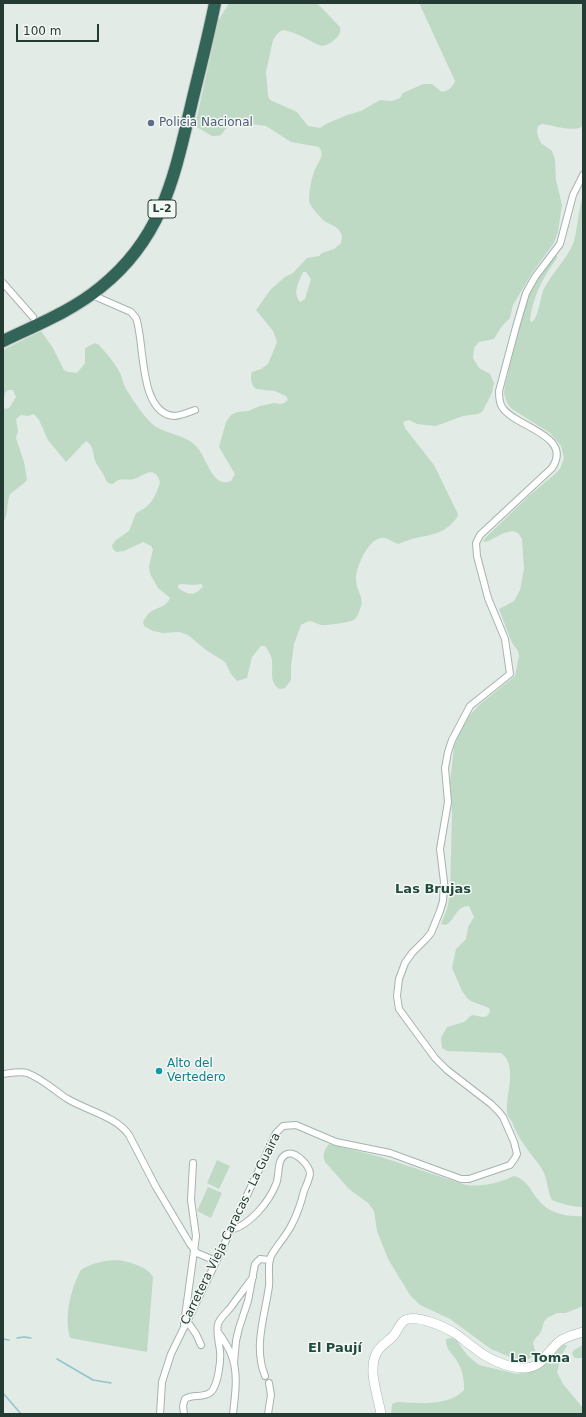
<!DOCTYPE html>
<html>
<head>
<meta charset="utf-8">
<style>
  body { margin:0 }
  #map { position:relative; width:586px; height:1417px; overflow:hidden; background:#e3ebe7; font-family:"DejaVu Sans",sans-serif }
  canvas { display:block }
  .frame { position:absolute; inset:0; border:4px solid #243b34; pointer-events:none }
  .scale { position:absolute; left:16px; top:24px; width:83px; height:18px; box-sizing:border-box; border:2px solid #243b34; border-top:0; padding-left:5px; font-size:12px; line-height:14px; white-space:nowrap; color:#243b34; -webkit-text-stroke:3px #f3f8f5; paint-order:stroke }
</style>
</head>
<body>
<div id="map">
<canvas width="586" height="1417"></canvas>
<div class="frame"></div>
<div class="scale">100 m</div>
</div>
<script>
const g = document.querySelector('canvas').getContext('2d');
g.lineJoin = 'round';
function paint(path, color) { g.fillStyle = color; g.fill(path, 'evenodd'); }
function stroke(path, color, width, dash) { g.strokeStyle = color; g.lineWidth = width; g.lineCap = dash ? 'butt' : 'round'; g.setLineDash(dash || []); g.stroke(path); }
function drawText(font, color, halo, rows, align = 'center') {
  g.font = font + ' "DejaVu Sans",sans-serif'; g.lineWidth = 3; g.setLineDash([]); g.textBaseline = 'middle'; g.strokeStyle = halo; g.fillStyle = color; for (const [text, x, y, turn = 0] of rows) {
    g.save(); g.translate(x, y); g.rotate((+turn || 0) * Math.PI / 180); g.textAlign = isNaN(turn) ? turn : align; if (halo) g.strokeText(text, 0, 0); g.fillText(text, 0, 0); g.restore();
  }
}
paint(new Path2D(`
  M 229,3 L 317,3 L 340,27 C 341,33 339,36 334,40 C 324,49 319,46 309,40 C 302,36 291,31 282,30 L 277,34 L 273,40 L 266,72 L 268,96 L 270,100 L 297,112 L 308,126 L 320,128 L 326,124 L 347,115 L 361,111 L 380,100 L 392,101 L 400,98 L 403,93 L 423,84 L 432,84 L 442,92 C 448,91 453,87 455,81 L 419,3 L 583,3 L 583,126 C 575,133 552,125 542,124 L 538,126 L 537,130 L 538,137 L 541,143 L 552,151 L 555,159 L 556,180 L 562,205 L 558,232 L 554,243 L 532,273 L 513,305 L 510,318 L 502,326 L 494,339 L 479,342 L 474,348 L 473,358 L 479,368 L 490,374 L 494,383 L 492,393 L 482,412 L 478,414 L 463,416 L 436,426 L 417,424 L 409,420 L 403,422 L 405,428 L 434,465 L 457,512 L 458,516 C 446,533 435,534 416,538 C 410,539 404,542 398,544 C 392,542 387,537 381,538 C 368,539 355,569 356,580 C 357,594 366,597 359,612 C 358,615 356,618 354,620 C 350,622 326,626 321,625 C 317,624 313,621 309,621 C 306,622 303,624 301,625 L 294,644 L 291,666 L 291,680 L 285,688 L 280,689 C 269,684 273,671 272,660 C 271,655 268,650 265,646 L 261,646 L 252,657 L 247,678 L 237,681 L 231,674 L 225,662 L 206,650 L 188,635 L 179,632 L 163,633 L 153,631 L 144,626 L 143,622 C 145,619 147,615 149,613 C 156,607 166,608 170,598 L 158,588 L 150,574 L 149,567 L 153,549 L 151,546 L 143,542 L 124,551 L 116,552 L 113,549 L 112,545 L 116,540 L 129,531 L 136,513 C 150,507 156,497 160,482 C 154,464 144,476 134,479 C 125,481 121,476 113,484 C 106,484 106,479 103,474 C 101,470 98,467 96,463 C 92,455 95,446 86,441 L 66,462 L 48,440 L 39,420 L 34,414 L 28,416 L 21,415 L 16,419 L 18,431 L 16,438 L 24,462 L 27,480 L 24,483 L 10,494 C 6,504 9,514 3,523 L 3,406 L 5,409 L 9,408 L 16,397 L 13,390 L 8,390 L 5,393 L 3,404 L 3,350 L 41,331 L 53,348 L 64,370 L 68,372 L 77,373 L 85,363 L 85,348 L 95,343 L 99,345 C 107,354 116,364 121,375 C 123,381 124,387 128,392 C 134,402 142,413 150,422 C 162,434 185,434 196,446 C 207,457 212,489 231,481 L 235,474 L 219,447 L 226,422 L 231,415 L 237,412 L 248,411 L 260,406 L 274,403 L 280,404 L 284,403 L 288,400 L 286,396 L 275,391 L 256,389 C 251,385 250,378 252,372 L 261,369 L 268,364 L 277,342 L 273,331 L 256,310 L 271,289 L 285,277 L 293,273 L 307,258 L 319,256 L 322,253 L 334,249 L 341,243 L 342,235 C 337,224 330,226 323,220 C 319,216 309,205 309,200 C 309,192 311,180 314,172 C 317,163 326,156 319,147 L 291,142 L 266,126 L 235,122 L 228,126 L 221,135 L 217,136 L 212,136 L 195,126 L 218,21 ZM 303,272 L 306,272 L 311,279 L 305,299 L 300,302 C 292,292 299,282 303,272 ZM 181,584 L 194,585 L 201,584 L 203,586 C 195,597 188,595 178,588 L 178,585 Z
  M 583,196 L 583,1207 C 572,1207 562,1204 552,1200 C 547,1191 548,1180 543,1171 C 538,1162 531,1155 525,1146 C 520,1139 515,1130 512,1122 C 510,1119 507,1115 507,1111 C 506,1093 518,1065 501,1053 L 447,1051 L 442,1048 L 441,1038 L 447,1027 L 464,1022 L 472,1015 L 483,1017 L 487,1016 L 490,1012 L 489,1008 L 471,1001 L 467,998 L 462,991 L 452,968 L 456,949 L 466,939 L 468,927 L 474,917 L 469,906 C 456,906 455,920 446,925 L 441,924 L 447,909 L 450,893 L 452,814 L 450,782 L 454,747 L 462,725 L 470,715 L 479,705 L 515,676 L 519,656 L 518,651 L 512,643 L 499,609 L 514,601 L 520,590 L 524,569 L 522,539 L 518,533 L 513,531 L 504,533 L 486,542 L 483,541 L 484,539 L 530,495 L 556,473 L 560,469 L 564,458 L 561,446 L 550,433 L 512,409 L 507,403 L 504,393 L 505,386 C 513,355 517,319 530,290 C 536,277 547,266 556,256 L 557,256 L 557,258 C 543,277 532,298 530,321 L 532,322 C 538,318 540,300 543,291 C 550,275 569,257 574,241 C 578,226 578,211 583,196 Z
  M 329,1144 L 381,1157 L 466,1185 C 484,1187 498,1183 514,1176 C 528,1180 531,1192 540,1202 C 551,1214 568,1217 583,1216 L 583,1306 L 566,1313 L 557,1313 L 547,1318 L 544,1322 L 541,1332 L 535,1339 L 533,1343 L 536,1354 L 529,1359 L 515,1359 L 491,1349 L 450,1319 L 420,1305 L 410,1295 L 388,1259 L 377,1231 L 374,1211 L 368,1203 L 349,1189 L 325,1162 C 322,1155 324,1150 329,1144 Z
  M 217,1160 L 230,1166 L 219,1189 L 207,1183 Z
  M 208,1187 L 222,1193 L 211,1218 L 197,1211 Z
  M 118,1260 C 129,1262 147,1266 153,1277 L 147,1352 L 70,1338 C 64,1317 70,1290 81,1270 C 91,1263 106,1260 118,1260 Z
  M 452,1338 L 457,1341 L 467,1355 L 479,1365 L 517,1374 L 537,1369 L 550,1359 L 563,1344 L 566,1345 L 567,1346 L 562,1354 L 557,1372 L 563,1384 L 583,1408 L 583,1414 L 391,1414 L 392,1404 L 397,1402 C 418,1403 448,1407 464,1390 C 464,1379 463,1371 457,1361 C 451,1351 446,1351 446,1339 Z
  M 583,1345 L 583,1358 L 575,1358 L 573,1356 L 572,1353 L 574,1350 Z`), '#bedac5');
stroke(new Path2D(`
  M 17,1338 L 24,1337 L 31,1338
  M 3,1339 L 9,1340
  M 57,1359 L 93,1380 L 111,1383
  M 3,1393 L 21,1414`), '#91c4cb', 1.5);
const street = new Path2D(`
  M 3,283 L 33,317
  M 92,295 L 131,312 L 136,318 C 145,341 138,413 174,416 C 181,416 189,412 195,410
  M 3,1074 C 11,1073 20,1071 27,1073 C 41,1078 54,1090 66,1098 C 85,1110 116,1116 129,1135 L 156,1187 L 190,1244 L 197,1253 L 216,1261
  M 231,1230 C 250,1225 269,1202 276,1184 C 280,1175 276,1158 287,1154 C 296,1151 310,1166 310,1174 C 309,1180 306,1186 304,1191 C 301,1203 297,1215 291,1226 C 286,1236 277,1245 271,1256 C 267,1264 270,1277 269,1286 C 265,1316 253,1346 265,1376
  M 187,1321 L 196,1334 L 201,1345
  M 184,1324 L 196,1236 L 191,1200 L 193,1163
  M 218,1332 C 223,1339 228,1346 231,1354 C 239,1373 235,1395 233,1414
  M 234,1363 L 236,1341 L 239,1328 L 248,1301 L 255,1264 L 260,1259 L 270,1260
  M 160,1414 L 162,1382 L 171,1354 L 215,1264 L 276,1133 L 283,1126 L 296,1125 L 336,1142 L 390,1153 L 461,1179 L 469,1179 L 510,1165 L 515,1158 L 517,1154 L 514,1142 L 503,1117 L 499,1112 L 491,1104 L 447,1070 L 435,1058 L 399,1009 L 397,996 L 399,979 L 405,963 L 412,953 L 426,939 L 431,933 L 440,911 L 443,901 L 444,882 L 440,849 L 448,802 L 445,768 L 448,752 L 452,740 L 470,706 L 510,674 L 505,639 L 488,598 L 477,556 L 476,543 L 480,535 L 552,468 C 574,435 514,427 502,407 C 499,402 499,397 499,391 L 516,327 L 526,293 L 535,277 L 560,244 L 573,195 L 583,175
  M 184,1414 L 183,1406 L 185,1399 C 193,1393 203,1399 211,1392 C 218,1385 221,1361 220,1351 C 219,1342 216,1333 218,1324 C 220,1318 227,1312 231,1307 C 238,1297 246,1287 253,1277
  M 268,1414 L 271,1395 L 269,1383`);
const secondary = new Path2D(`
  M 381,1414 C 378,1395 367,1370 377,1352 C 381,1345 389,1341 394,1335 C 398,1330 400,1323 405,1320 C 417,1314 445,1327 456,1334 C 462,1338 467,1343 473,1347 C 486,1358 508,1369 526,1368 C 543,1367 548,1350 560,1341 C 567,1336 576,1334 583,1332`);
const highway = new Path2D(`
  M 3,341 C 36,325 72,311 101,287 C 162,238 174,178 191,106 C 199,72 208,38 215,3`);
stroke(street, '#a6b3ae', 8);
stroke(secondary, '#a2b6af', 10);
stroke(highway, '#c2c8c6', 14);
stroke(street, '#fff', 6);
stroke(secondary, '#fff', 9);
stroke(highway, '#336458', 12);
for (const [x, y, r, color] of [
  [151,123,4,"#5c6f8a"],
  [159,1071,4,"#0f9aa8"]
]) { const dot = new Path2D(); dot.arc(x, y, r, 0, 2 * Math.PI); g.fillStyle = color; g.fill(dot); stroke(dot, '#f3f8f5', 1.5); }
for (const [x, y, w] of [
  [162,209,28]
]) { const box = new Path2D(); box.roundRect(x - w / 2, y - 9, w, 18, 3); g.fillStyle = '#f3f8f5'; g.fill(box); stroke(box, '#243b34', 1); }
drawText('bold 11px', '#243b34', null, [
  ["L-2",162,209]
]);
drawText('12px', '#4e5e75', '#f3f8f5', [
  ["Policia Nacional",159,123]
], 'left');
drawText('12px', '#0d838f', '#f3f8f5', [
  ["Alto del",167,1064],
  ["Vertedero",167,1078]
], 'left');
drawText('12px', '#243b34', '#f3f8f5', [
  ["Carretera Vieja Caracas - La Guaira",231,1229,-64]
]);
drawText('bold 13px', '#224b40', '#f3f8f5', [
  ["Las Brujas",433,890],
  ["El Paují",335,1349],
  ["La Toma",540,1359]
]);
</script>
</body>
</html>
